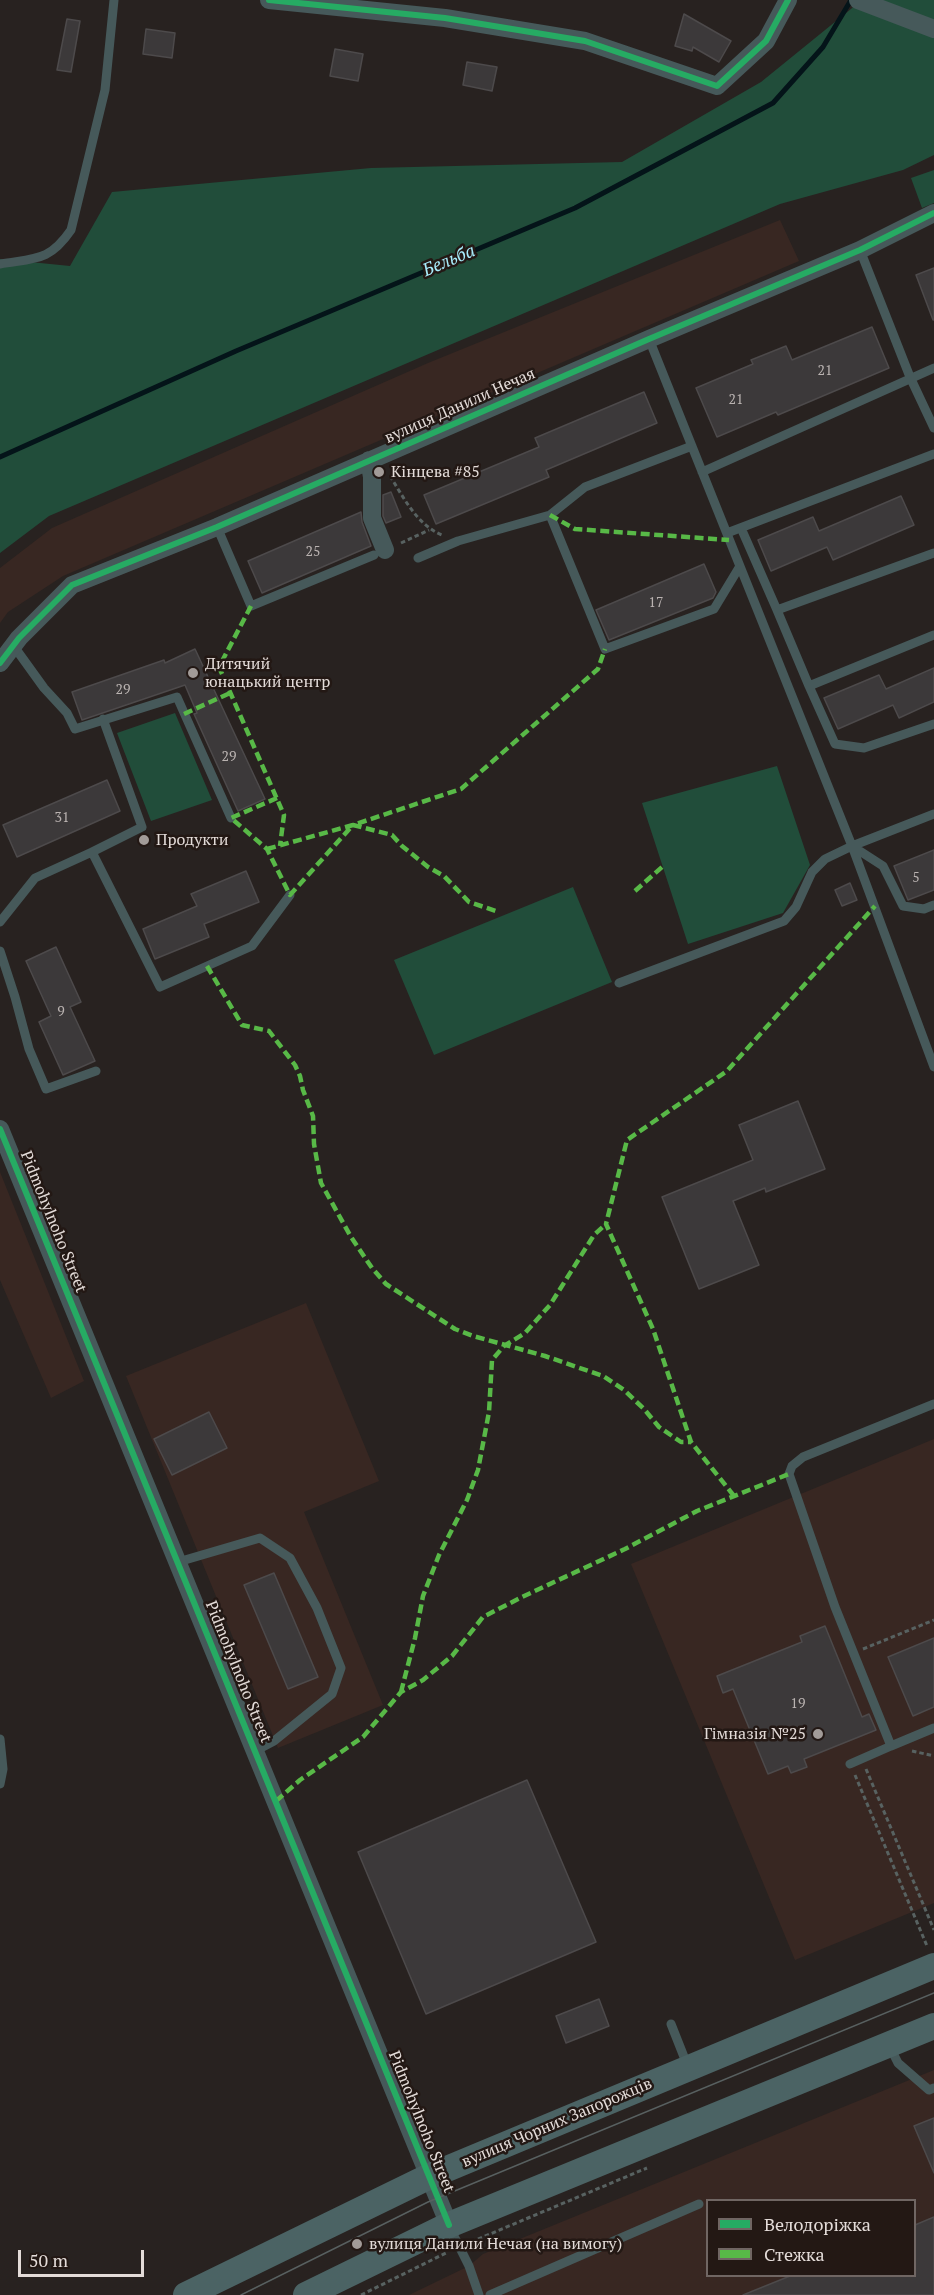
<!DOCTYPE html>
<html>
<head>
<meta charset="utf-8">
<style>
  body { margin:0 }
  #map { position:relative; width:934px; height:2295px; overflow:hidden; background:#282220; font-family:"PT Serif",serif }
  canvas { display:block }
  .legend { position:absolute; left:706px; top:2199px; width:210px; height:78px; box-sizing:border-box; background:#231814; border:2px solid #706663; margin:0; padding:8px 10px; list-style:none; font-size:18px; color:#e4dcd9 }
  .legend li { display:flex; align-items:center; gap:12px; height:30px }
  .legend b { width:30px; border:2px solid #706663 }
  .scale { position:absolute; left:18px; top:2250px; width:126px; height:27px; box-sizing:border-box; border:3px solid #e4dcd9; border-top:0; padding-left:8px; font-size:18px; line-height:21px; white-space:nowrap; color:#e4dcd9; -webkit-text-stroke:4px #231814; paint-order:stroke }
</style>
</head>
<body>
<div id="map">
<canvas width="934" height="2295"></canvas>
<ul class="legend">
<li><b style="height:8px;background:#26ab63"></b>Велодоріжка</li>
<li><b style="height:8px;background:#58b947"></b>Стежка</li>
</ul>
<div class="scale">50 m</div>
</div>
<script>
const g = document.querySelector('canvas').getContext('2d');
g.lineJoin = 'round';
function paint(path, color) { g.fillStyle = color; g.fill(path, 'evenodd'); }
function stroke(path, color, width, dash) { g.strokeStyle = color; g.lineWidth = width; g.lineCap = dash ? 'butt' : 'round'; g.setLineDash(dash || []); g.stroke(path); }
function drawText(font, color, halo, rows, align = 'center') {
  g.font = font + ' "PT Serif",serif'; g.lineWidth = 5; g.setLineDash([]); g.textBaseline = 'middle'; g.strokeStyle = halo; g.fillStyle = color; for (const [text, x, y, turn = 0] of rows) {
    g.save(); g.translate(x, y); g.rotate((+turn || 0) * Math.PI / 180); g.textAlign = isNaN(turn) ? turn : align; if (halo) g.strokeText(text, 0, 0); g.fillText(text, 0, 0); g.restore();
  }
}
paint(new Path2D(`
  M 780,220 L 799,261 L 63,576 L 8,612 L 0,623 L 0,568 L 52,528 L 428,363 Z
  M 0,1172 L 84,1381 L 51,1398 L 0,1280 Z
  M 306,1303 L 379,1481 L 304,1512 L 383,1705 L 278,1748 L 126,1376 Z
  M 934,1439 L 934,1903 L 795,1960 L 631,1564 Z
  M 934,2070 L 934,2295 L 409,2295 L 469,2266 L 483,2254 ZM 708,2200 L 914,2200 L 914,2276 L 708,2276 Z`), '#382722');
paint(new Path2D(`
  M 862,0 L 934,0 L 934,155 L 903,170 L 780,204 L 49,516 L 0,553 L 0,259 L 70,266 L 112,192 L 371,168 L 622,162 L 761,82 Z
  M 934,170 L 934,203 L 922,208 L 911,178 Z
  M 175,713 L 212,800 L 151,821 L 117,733 Z
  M 777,766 L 810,865 L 783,913 L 688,944 L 642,803 Z
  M 573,887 L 612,982 L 434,1055 L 394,960 Z`), '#214d3a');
stroke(new Path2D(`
  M 0,457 L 236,351 L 575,208 L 773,103 L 823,47 L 851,0`), '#041419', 5);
const building = new Path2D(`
  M 684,14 L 731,41 L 719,62 L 693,47 L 692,51 L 675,46 Z
  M 67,19 L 80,21 L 71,72 L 57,70 Z
  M 146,29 L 175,33 L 172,58 L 143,54 Z
  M 335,49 L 363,54 L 358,81 L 330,76 Z
  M 467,62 L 497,67 L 492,91 L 463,85 Z
  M 934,268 L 934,320 L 933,320 L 916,275 Z
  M 872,327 L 889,368 L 778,415 L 776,412 L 717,437 L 696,388 L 753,364 L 751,360 L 786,346 L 792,360 Z
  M 644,392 L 657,423 L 546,470 L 549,477 L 436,524 L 424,495 L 539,447 L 535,438 Z
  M 391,492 L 401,517 L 386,523 L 383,516 L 383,495 Z
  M 901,496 L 914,525 L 833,560 L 827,547 L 771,571 L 758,540 L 813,517 L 819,531 Z
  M 361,512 L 362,522 L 371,546 L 262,593 L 248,561 Z
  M 704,564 L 716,592 L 713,598 L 609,640 L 596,610 Z
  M 195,649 L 265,799 L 238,811 L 194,714 L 197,713 L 185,685 L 82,720 L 72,692 L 164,660 L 165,663 Z
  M 934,668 L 934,702 L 899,718 L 893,705 L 838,729 L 824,698 L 879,675 L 886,689 Z
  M 107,780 L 120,811 L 17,857 L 3,825 Z
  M 934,850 L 934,890 L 908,900 L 894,866 Z
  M 246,871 L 259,902 L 204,924 L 209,937 L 155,959 L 143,929 L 197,906 L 191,894 Z
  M 850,883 L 857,900 L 842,906 L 835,890 Z
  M 56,947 L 81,1002 L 70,1007 L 95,1061 L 63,1075 L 39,1022 L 51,1016 L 26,961 Z
  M 798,1101 L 825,1169 L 766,1192 L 765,1188 L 733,1201 L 759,1265 L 699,1289 L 662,1197 L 753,1160 L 739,1125 Z
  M 209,1412 L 227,1448 L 172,1475 L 154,1439 Z
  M 274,1573 L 318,1677 L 288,1689 L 244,1585 Z
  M 825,1626 L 862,1717 L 869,1714 L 876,1730 L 804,1759 L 807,1767 L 791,1773 L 788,1766 L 768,1774 L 733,1689 L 723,1693 L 717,1676 L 802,1642 L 800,1636 Z
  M 934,1638 L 934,1707 L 913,1716 L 888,1657 Z
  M 527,1780 L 596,1942 L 426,2014 L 358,1852 Z
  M 599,1999 L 609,2026 L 566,2043 L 556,2016 Z
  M 934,2118 L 934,2173 L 914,2126 Z
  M 934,2217 L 934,2295 L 743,2295 L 790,2276 L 915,2276 L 915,2225 Z`);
paint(building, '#3c393a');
stroke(building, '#4d4a4b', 1.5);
stroke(new Path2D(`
  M 390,476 C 404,498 417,525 442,535
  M 401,543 L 429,530
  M 863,1649 L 934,1620
  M 912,1751 L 934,1756
  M 866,1769 L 934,1930
  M 855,1775 L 927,1946
  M 471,2242 L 647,2168
  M 361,2295 L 448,2252`), '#586261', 3, [4.5, 3]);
stroke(new Path2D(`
  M 860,250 L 910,377 L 934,428
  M 0,264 C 35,258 49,262 71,230 L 105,90 L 114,0
  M 649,339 L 852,846 L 934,1067
  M 702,472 L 934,368
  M 550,515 L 605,649 L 714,609 L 740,566
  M 217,527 L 251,606 L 374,555
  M 741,528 L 777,610 L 934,553
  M 727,533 L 934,454
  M 418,558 L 458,541 L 550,515 L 585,487 L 692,446
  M 777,610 L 809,686 L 934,635
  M 13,645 L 44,688 L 67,713 L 75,729 L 177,697 L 231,818
  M 809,686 L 835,744 L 864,748 L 934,724
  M 852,846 L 934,814
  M 92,852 L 142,827 L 103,719
  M 0,922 L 35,878 L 92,852 L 160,987 L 252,946 L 290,895
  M 0,951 L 15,997 L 29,1049 L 46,1089 L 96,1071
  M 619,983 L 784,921 L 796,907 L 812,872 L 825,859 L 852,846 L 883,866 L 903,906 L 924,909 L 934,905
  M 178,1562 L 260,1538 L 290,1558 L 317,1608 L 341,1668 L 332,1694 L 274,1741 L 255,1751
  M 0,1739 L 3,1769 L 0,1784
  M 891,1746 L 934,1728
  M 850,1764 L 891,1746 L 835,1607 L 789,1474 L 792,1466 L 803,1457 L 934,1404
  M 671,2024 L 688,2067
  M 889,2045 L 898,2063 L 929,2090 L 934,2088
  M 450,2228 L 469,2266 L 479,2295
  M 490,2295 L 699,2204`), '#46595a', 9);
stroke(new Path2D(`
  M 269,0 L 445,18 L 585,41 L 717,86 L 766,41 L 788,0
  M 858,0 L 934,29
  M 369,460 L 372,477 L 372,518 L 385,550
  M 0,663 L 19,638 L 72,585 L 217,527 L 649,339 L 860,250 L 934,213
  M 0,1129 L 449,2225`), '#46595a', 18);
stroke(new Path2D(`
  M 186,2295 L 430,2176 L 934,1966
  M 306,2295 L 449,2225 L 934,2026`), '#4b6364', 26);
stroke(new Path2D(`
  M 241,2295 L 428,2202 L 934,1993`), '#586060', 1.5);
stroke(new Path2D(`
  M 550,515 L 575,529 L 729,540
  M 251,606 L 219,667 L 284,815 L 280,846
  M 184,714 L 230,693
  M 277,798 L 231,818 L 267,849 L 290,895 L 353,825 L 392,835 L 402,846 L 428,867 L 444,876 L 469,902 L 499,912
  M 267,849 L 353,825 L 461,789 L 598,669 L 605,649
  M 635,891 L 662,867
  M 207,966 L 242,1025 L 269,1031 L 295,1065 L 300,1076 L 303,1090 L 313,1116 L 314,1144 L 321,1183 L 351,1237 L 372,1268 L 386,1284 L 455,1329 L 473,1336 L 545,1356 L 603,1376 L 624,1390 L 644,1409 L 659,1427 L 681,1442 L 691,1442
  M 734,1496 L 691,1442 L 653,1329 L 606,1224 L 627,1140 L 727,1071 L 875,906
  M 401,1692 L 415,1638 L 423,1596 L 439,1555 L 467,1500 L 478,1470 L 489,1412 L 492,1360 L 504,1346 L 525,1333 L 550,1305 L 594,1235 L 606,1224
  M 276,1801 L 300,1780 L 363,1737 L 401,1692 L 423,1680 L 452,1656 L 483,1617 L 522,1597 L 625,1549 L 697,1511 L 789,1474`), '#58b947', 4.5, [9, 4.5]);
stroke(new Path2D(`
  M 269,0 L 445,18 L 585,41 L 717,86 L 766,41 L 788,0
  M 0,663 L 19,638 L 72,585 L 217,527 L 649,339 L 860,250 L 934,213
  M 0,1129 L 449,2225`), '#26ab63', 6);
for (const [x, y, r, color] of [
  [379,472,6,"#a29b98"],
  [193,673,6,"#a29b98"],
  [144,840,6,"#a29b98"],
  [818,1734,6,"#a29b98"],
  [357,2244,6,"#a29b98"]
]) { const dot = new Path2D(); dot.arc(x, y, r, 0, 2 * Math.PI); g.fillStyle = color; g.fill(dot); stroke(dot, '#231814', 2); }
drawText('14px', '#bab3b1', null, [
  ["21",825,371],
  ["21",736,400],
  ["25",313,552],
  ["17",656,603],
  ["29",123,690],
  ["29",229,757],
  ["31",62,818],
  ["5",916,878],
  ["9",61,1012],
  ["19",798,1704]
]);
drawText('16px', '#e4dcd9', '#231814', [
  ["вулиця Данили Нечая",460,406,-24],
  ["Pidmohylnoho Street",53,1222,68],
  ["Pidmohylnoho Street",238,1672,68],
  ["Pidmohylnoho Street",421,2122,68],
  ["вулиця Чорних Запорожців",557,2123,-23]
]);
drawText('16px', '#e4dcd9', '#231814', [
  ["Кінцева #85",391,472],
  ["Дитячий",205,664],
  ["юнацький центр",205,682],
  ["Продукти",156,840],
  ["Гімназія №25",806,1734,"right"],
  ["вулиця Данили Нечая (на вимогу)",369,2244]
], 'left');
drawText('italic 18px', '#a8ecfb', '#231814', [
  ["Бельба",449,261,-23]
]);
</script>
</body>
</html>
